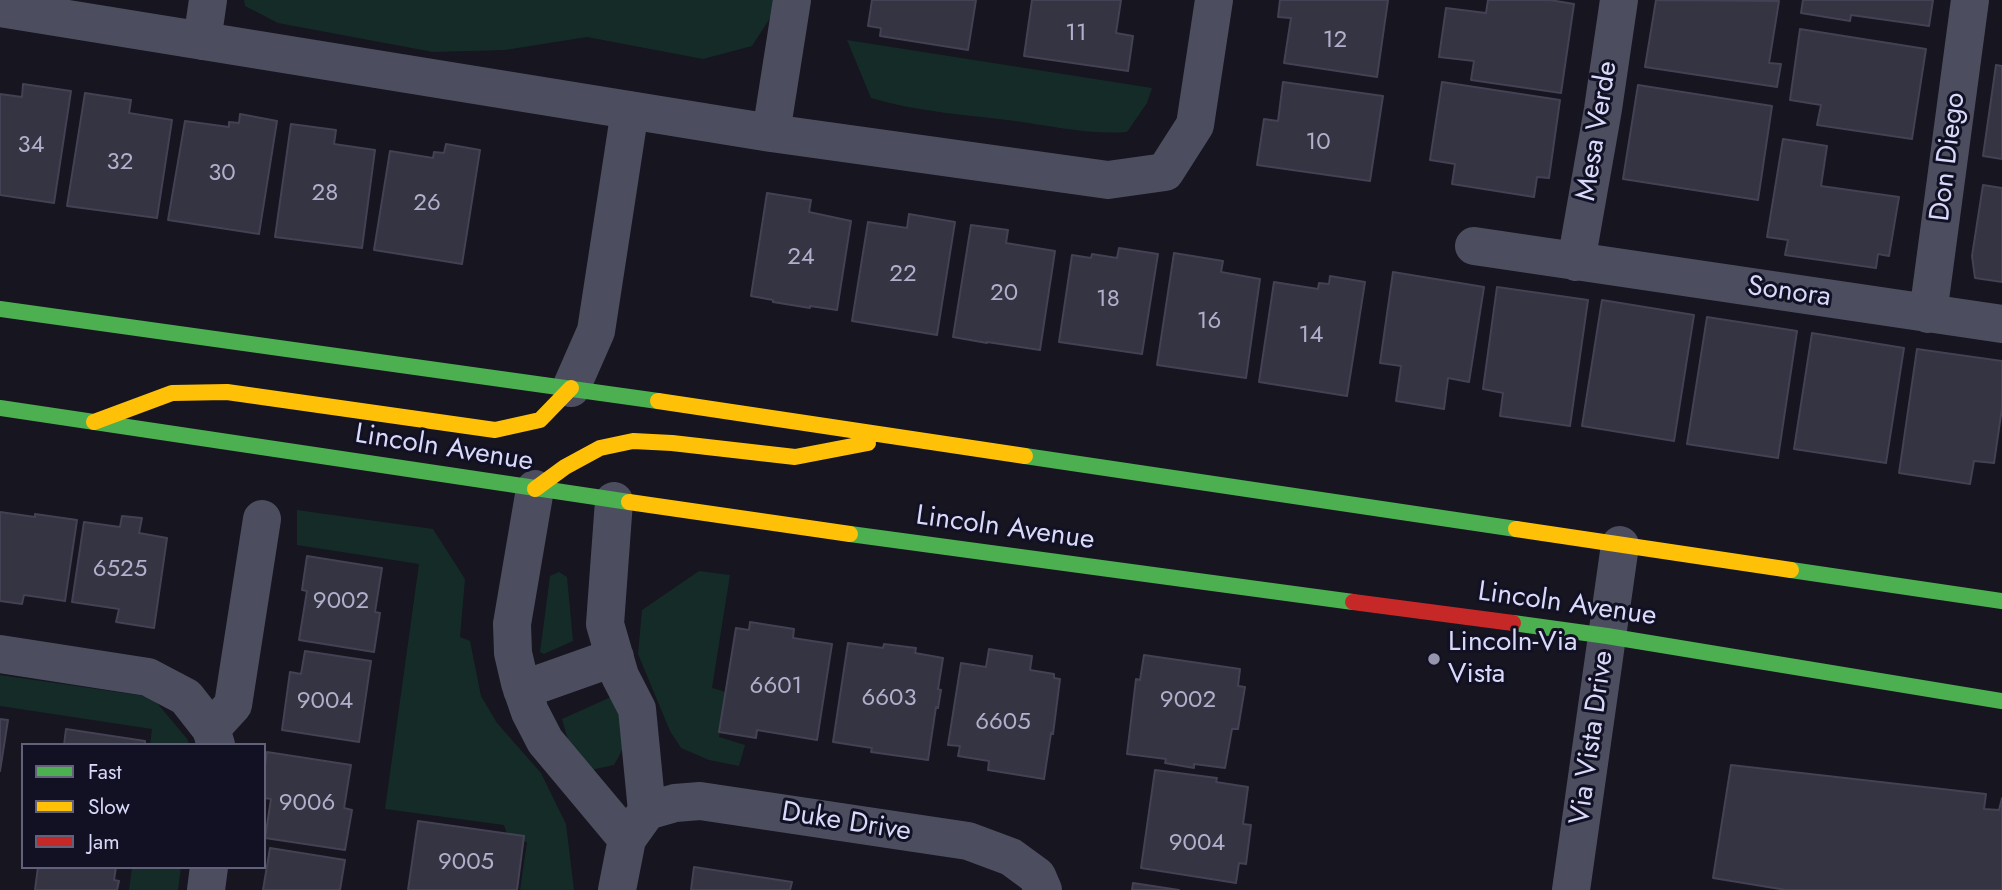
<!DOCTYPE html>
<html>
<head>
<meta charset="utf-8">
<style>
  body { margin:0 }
  #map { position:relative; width:2002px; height:890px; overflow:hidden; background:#161520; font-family:Jost,sans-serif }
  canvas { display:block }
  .legend { position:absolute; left:21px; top:743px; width:245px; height:126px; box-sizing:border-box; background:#121124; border:2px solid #62617a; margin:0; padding:9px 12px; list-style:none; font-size:21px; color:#d9dafb }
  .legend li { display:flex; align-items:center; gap:14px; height:35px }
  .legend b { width:35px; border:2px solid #62617a }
</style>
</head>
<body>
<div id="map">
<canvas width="2002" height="890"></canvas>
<ul class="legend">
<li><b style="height:9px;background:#4caf50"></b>Fast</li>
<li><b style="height:9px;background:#ffc107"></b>Slow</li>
<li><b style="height:9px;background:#c62828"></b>Jam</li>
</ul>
</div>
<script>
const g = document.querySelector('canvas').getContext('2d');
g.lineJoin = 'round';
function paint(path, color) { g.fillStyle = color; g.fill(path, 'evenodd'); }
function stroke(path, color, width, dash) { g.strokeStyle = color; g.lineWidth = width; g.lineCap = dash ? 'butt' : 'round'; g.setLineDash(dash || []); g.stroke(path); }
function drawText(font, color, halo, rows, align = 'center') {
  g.font = font + ' Jost,sans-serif'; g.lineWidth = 6; g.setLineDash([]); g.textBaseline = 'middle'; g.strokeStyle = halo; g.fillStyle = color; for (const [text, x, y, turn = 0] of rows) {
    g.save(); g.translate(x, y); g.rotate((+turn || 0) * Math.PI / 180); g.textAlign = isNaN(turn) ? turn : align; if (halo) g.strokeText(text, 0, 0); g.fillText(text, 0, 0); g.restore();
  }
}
paint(new Path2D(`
  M 244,0 L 775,0 L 774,12 L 752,46 L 703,59 L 587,37 L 505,50 L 433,52 L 278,23 L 245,6 Z
  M 847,40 L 1152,88 L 1147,103 L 1127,132 C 1090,135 1052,126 1015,121 C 967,115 918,112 871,98 Z
  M 297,510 L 433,529 L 465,579 L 460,637 L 470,641 L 481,696 L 497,723 L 541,773 L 566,824 L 574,890 L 520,890 L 527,842 L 508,838 L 504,825 L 385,809 L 419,564 L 297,545 Z
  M 699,571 L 730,575 L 712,688 L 726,692 L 719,737 L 745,745 L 739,766 L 709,760 L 681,748 L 670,731 L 638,654 L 642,610 Z
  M 559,572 L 567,577 L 573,641 L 544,654 L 540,652 L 550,576 Z
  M 0,675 L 152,697 L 188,740 L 189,745 L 150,745 L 152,729 L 0,706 Z
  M 611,697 C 625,729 634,732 614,765 L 591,770 L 572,754 L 562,719 Z
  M 132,867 L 181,867 L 178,890 L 129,890 Z`), '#152b28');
const building = new Path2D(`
  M 872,0 L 976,0 L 968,50 L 880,36 L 881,28 L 868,26 Z
  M 1032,0 L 1121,0 L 1116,33 L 1133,36 L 1128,71 L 1024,56 Z
  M 1280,0 L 1388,0 L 1377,77 L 1284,63 L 1291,18 L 1278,17 Z
  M 1488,0 L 1550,0 L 1574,4 L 1561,93 L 1471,80 L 1474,61 L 1439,57 L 1446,8 L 1486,13 Z
  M 1656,0 L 1779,1 L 1769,63 L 1781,64 L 1777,87 L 1645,67 Z
  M 1803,0 L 1933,0 L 1929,26 L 1851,15 L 1850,21 L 1801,13 Z
  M 1800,29 L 1926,49 L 1912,139 L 1817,125 L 1821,105 L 1790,100 Z
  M 1996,65 L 2002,66 L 2002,159 L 1983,156 Z
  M 1283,82 L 1383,96 L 1370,181 L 1257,165 L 1264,119 L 1278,121 Z
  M 1442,82 L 1560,100 L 1549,178 L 1537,177 L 1534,197 L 1452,184 L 1455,164 L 1430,160 Z
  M 23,84 L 71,91 L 54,203 L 0,195 L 0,94 L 22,97 Z
  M 1638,85 L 1772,106 L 1758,200 L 1623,179 Z
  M 85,93 L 131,100 L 129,113 L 172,120 L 157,218 L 67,206 Z
  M 240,114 L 277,121 L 259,234 L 168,220 L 185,121 L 229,127 L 229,122 L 239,123 Z
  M 291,124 L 336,130 L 334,144 L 375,150 L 362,248 L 275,237 Z
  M 1783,139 L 1827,146 L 1821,186 L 1899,197 L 1889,256 L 1878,254 L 1876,268 L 1785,255 L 1788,240 L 1767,237 Z
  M 446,144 L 480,150 L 462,264 L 374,250 L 390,151 L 433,158 L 434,152 L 444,153 Z
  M 1983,185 L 2002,188 L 2002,282 L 1975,278 L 1972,256 Z
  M 767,193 L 811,200 L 809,212 L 851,221 L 837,310 L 810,306 L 810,308 L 773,302 L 773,300 L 751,296 Z
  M 909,214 L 955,222 L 937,335 L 852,321 L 868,222 L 907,228 Z
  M 971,225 L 1008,230 L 1006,243 L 1055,251 L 1040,350 L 987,342 L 987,343 L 953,337 Z
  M 1119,248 L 1158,254 L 1142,354 L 1059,342 L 1072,255 L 1091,258 L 1092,254 L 1117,258 Z
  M 1174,253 L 1223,261 L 1221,272 L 1260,279 L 1246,378 L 1157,365 Z
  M 1393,272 L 1484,287 L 1469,382 L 1448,378 L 1444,409 L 1396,401 L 1401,366 L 1380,363 Z
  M 1330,276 L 1365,282 L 1347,396 L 1259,382 L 1274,282 L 1318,289 L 1319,283 L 1329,284 Z
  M 1497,287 L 1588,300 L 1570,426 L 1500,416 L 1503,393 L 1483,389 Z
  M 1602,300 L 1694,315 L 1674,441 L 1582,426 Z
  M 1707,317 L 1797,331 L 1778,458 L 1687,444 Z
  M 1812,333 L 1904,348 L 1886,463 L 1794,449 Z
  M 1917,349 L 2002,361 L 2002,408 L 1994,463 L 1974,461 L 1970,484 L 1899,473 Z
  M 0,512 L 35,517 L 35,514 L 77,520 L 65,601 L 24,595 L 22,604 L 0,601 Z
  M 122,516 L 142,518 L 139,533 L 167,538 L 154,628 L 116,622 L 119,609 L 72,602 L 84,522 L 120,527 Z
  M 307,556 L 382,568 L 375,612 L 380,613 L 374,652 L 299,640 L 307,591 L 302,590 Z
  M 750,622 L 794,629 L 793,638 L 832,644 L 817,740 L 757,730 L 756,738 L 719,732 L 736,628 L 749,630 Z
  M 848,643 L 883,648 L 884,644 L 916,648 L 915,653 L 943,658 L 938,689 L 941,690 L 938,708 L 936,707 L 928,760 L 871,752 L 872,748 L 833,742 Z
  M 989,649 L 1032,656 L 1030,670 L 1054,674 L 1054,678 L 1060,679 L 1053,734 L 1051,733 L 1044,779 L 988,770 L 989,761 L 958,756 L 960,746 L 948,745 L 961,663 L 986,667 Z
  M 305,651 L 371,661 L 359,742 L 282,730 L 290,672 L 301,674 Z
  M 1144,655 L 1240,669 L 1238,686 L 1245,687 L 1238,729 L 1232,729 L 1225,768 L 1194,764 L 1194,768 L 1165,763 L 1166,759 L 1127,754 L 1136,679 L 1140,680 Z
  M 0,719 L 8,720 L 0,771 Z
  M 66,729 L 145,741 L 145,745 L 64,745 Z
  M 267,752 L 351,765 L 344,808 L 352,810 L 345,850 L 265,838 L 271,799 L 264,798 L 264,772 Z
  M 1731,765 L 1986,794 L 1984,809 L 1999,810 L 2002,798 L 2002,890 L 1786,890 L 1713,878 Z
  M 1155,770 L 1217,778 L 1216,782 L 1248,787 L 1243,824 L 1251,825 L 1246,864 L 1239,863 L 1236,883 L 1141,868 Z
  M 418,821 L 524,836 L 517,890 L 408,890 Z
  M 270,848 L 345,860 L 340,890 L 263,890 Z
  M 38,867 L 116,867 L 114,880 L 119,881 L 117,890 L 35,890 Z
  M 694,867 L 792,882 L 790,890 L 691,890 Z
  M 1133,883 L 1179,890 L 1132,890 Z`);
paint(building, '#343442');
stroke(building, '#434153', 2);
stroke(new Path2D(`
  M 0,8 L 771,133 L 1108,180 L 1165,172 L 1195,125 L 1214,0
  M 202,41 L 208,0
  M 771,133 L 792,0
  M 1474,246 L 2002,324
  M 1576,262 L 1603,109 L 1619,0
  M 1928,314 L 1970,0
  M 571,388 L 596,331 L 630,110
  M 535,489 L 512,624 L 513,653 L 520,683 L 530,712 L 545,741 L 627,839
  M 614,501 L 605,624 L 620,676 L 637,709 L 647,811 L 627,839 L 617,890
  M 0,654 L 148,677 L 186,697 L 211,729
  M 522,690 L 615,657
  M 216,745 L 211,729 L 233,705 L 262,519
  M 647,811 L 675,803 L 700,801 L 968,841 L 1011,857 L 1037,876 L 1043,890
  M 206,890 L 209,867
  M 1571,890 L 1620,545`), '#4c4e60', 38);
stroke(new Path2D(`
  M 0,309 L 658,401
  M 0,408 L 629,502
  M 1025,456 L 1516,529
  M 850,534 L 1353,602
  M 1791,570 L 2002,601
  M 1513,623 L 1607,636 L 2002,701`), '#4caf50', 16);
stroke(new Path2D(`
  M 658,401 L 1025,456
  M 94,422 L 172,393 L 227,392 L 495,430 L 540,420 L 571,388
  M 535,489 L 565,467 L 600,448 L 633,441 L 672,443 L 795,457 L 868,443
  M 629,502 L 850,534
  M 1516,529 L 1791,570`), '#ffc107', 16);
stroke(new Path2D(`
  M 1353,602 L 1513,623`), '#c62828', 16);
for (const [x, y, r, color] of [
  [1434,659,7,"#9595ae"]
]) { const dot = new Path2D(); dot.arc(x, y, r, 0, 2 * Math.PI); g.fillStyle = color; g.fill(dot); stroke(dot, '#121124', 2.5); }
drawText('24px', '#b0b0cd', null, [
  ["11",1076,34],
  ["12",1335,41],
  ["10",1318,143],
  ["34",31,146],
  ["32",120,163],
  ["30",222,174],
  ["28",325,194],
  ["26",427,204],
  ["24",801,258],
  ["22",903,275],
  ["20",1004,294],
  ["18",1108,300],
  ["16",1209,322],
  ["14",1311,336],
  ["6525",120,570],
  ["9002",341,602],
  ["6601",776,687],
  ["6603",889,699],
  ["9002",1188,701],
  ["9004",325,702],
  ["6605",1003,723],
  ["9006",307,804],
  ["9004",1197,844],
  ["9005",466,863]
]);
drawText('28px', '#d9dafb', '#121124', [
  ["Mesa Verde",1598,131,-81],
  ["Don Diego",1949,157,-83],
  ["Sonora",1789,293,8],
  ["Lincoln Avenue",444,449,9],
  ["Lincoln Avenue",1005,529,8],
  ["Lincoln Avenue",1567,605,8],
  ["Via Vista Drive",1593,738,-82],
  ["Duke Drive",846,823,9]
]);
drawText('28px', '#d9dafb', '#121124', [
  ["Lincoln-Via",1448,643],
  ["Vista",1448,675]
], 'left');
</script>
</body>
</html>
